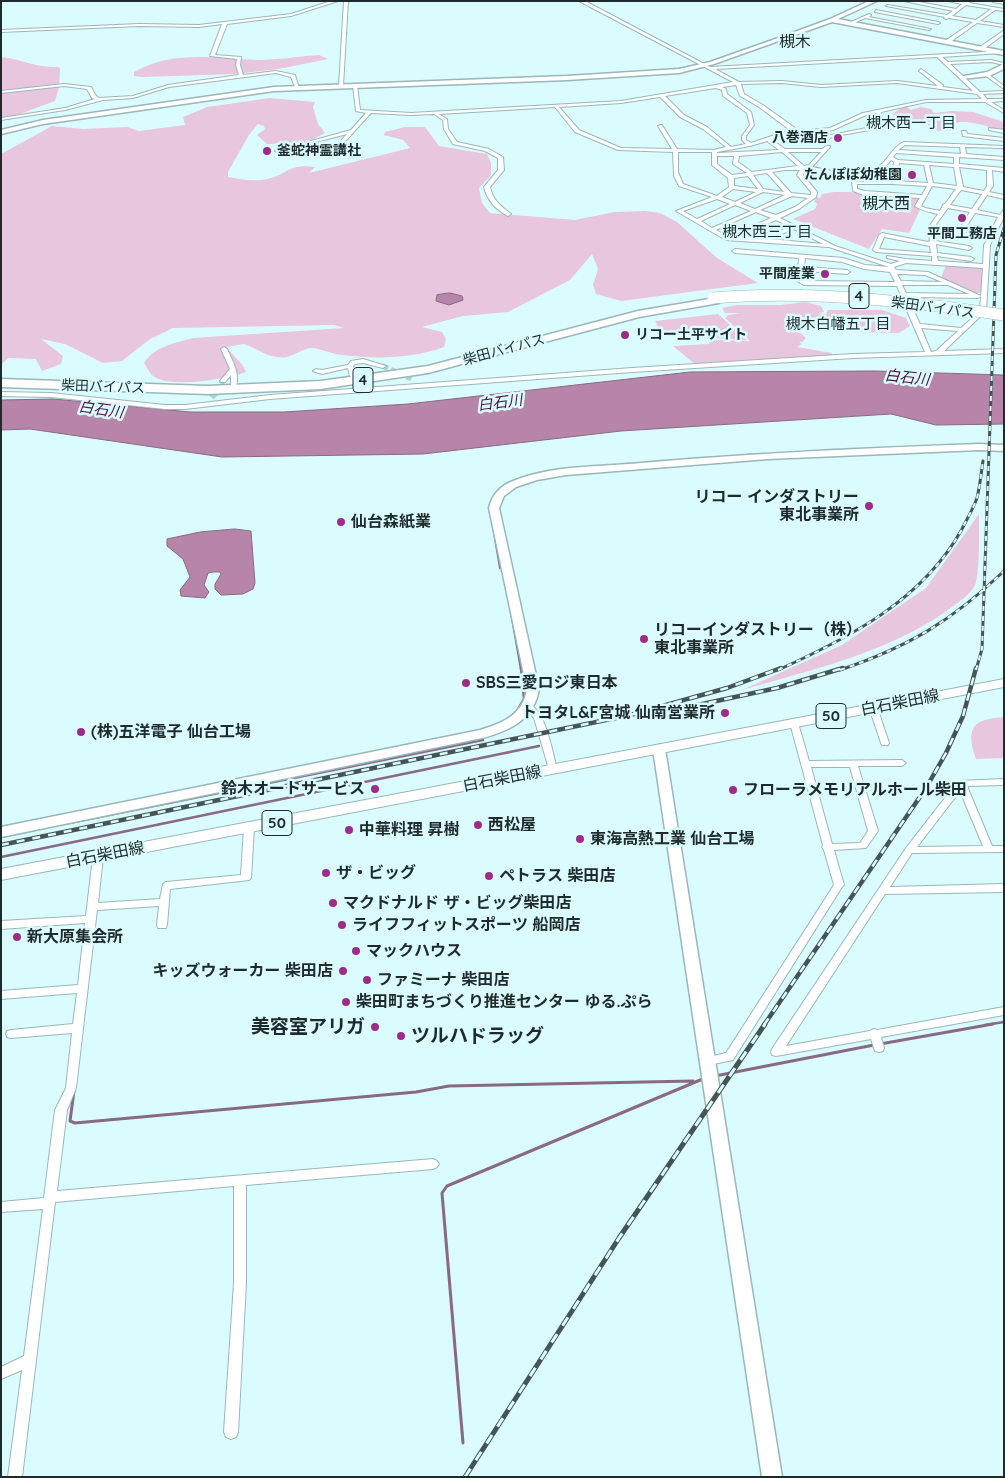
<!DOCTYPE html>
<html>
<head>
<meta charset="utf-8">
<style>
  body { margin:0 }
  #map { position:relative; width:1005px; height:1478px; overflow:hidden; background:#dbfcfe; font-family:Quicksand,sans-serif }
  canvas { display:block }
  .frame { position:absolute; inset:0; border:2px solid #1e2a2b; pointer-events:none }
</style>
</head>
<body>
<div id="map">
<canvas width="1005" height="1478"></canvas>
<div class="frame"></div>
</div>
<script>
const g = document.querySelector('canvas').getContext('2d');
g.lineJoin = 'round';
function paint(path, color) { g.fillStyle = color; g.fill(path, 'evenodd'); }
function stroke(path, color, width, dash) { g.strokeStyle = color; g.lineWidth = width; g.lineCap = dash ? 'butt' : 'round'; g.setLineDash(dash || []); g.stroke(path); }
function drawText(font, color, halo, rows, align = 'center') {
  g.font = font + ' Quicksand,"Noto Sans JP",sans-serif'; g.lineWidth = 5; g.setLineDash([]); g.textBaseline = 'middle'; g.strokeStyle = halo; g.fillStyle = color; for (const [text, x, y, turn = 0] of rows) {
    g.save(); g.translate(x, y); g.rotate((+turn || 0) * Math.PI / 180); g.textAlign = isNaN(turn) ? turn : align; if (halo) g.strokeText(text, 0, 0); g.fillText(text, 0, 0); g.restore();
  }
}
paint(new Path2D(`
  M 319,55 L 328,59 L 279,69 L 235,74 L 142,77 L 134,76 L 134,72 C 172,50 217,58 258,60 C 278,60 299,56 319,55 Z
  M 1,57 C 21,59 37,68 57,67 L 60,68 L 59,88 L 55,101 L 1,121 Z
  M 270,98 L 315,102 L 313,107 L 318,124 L 325,133 L 306,143 L 267,144 L 257,135 L 265,129 L 264,126 L 258,124 L 249,135 L 228,172 L 228,177 C 240,179 254,182 267,179 C 289,174 288,163 315,167 L 309,173 L 410,148 L 403,140 L 384,135 L 385,132 L 405,127 L 425,127 L 439,146 L 487,154 L 491,163 L 491,175 L 479,188 L 482,203 L 490,213 L 575,220 L 615,212 L 645,211 L 660,213 L 677,222 L 717,258 L 758,283 L 621,301 L 596,294 L 593,285 L 598,269 L 592,254 L 570,280 L 508,312 L 463,316 L 422,327 L 442,332 L 446,339 L 444,347 C 410,359 378,359 342,355 C 332,354 322,349 312,348 C 304,348 295,355 287,357 C 271,360 258,349 244,344 L 227,347 C 233,357 242,361 246,372 C 227,379 171,389 153,376 C 150,374 147,367 144,363 C 155,346 175,343 193,338 L 344,328 L 334,325 L 173,328 L 150,339 L 122,361 L 103,363 L 65,344 L 41,339 L 63,356 L 61,364 L 42,371 L 36,359 L 8,358 L 1,365 L 1,154 L 52,126 L 83,129 L 127,127 L 139,131 L 185,125 L 183,117 L 207,107 Z
  M 905,106 L 911,110 L 920,107 L 931,109 L 934,113 L 952,111 L 973,112 L 1004,122 L 1004,131 C 987,127 964,116 947,126 L 957,130 C 943,132 937,133 926,124 L 931,124 L 930,122 L 905,121 L 892,114 Z
  M 834,192 L 849,192 L 919,199 L 915,206 L 920,210 L 909,233 L 882,229 L 869,249 L 793,219 L 815,209 L 817,204 L 814,201 L 817,197 L 821,198 L 822,194 Z
  M 946,265 L 983,268 L 983,293 L 974,293 L 941,278 Z
  M 805,302 L 821,306 L 824,312 L 818,313 L 826,314 L 828,310 L 882,310 L 906,318 L 910,326 L 899,333 L 850,332 L 847,321 L 794,327 L 806,338 L 802,342 L 799,342 L 802,344 L 797,347 L 832,353 L 833,356 L 696,365 L 673,346 L 709,344 L 711,340 L 750,341 L 725,318 L 728,315 L 741,313 L 725,313 L 722,308 L 737,305 L 781,305 Z
  M 718,314 L 747,340 L 663,335 L 655,321 Z
  M 979,514 C 979,529 980,574 975,585 C 971,593 963,599 956,604 C 896,651 814,669 742,690 L 842,645 L 926,588 Z
  M 1004,717 L 1004,758 L 976,759 C 965,727 973,719 1004,717 Z`), '#e8c6de');
const water = new Path2D(`
  M 450,293 L 462,296 L 463,300 L 449,305 L 436,301 L 437,295 Z
  M 876,371 L 1004,375 L 1004,424 L 936,425 L 891,414 L 621,431 L 423,454 L 222,457 L 30,429 L 1,430 L 1,400 L 54,399 L 190,412 L 284,412 L 408,404 L 690,372 Z
  M 235,529 L 251,531 L 255,583 L 253,589 L 243,594 L 221,595 L 215,589 L 215,584 L 221,574 L 220,572 L 213,572 L 208,573 L 204,585 L 209,592 L 205,598 L 181,596 L 180,590 L 190,577 L 183,559 L 167,546 L 167,539 L 200,532 Z`);
paint(water, '#b784aa');
stroke(water, '#896984', 1);
stroke(new Path2D(`
  M 491,515 L 500,568
  M 510,607 L 521,670`), '#896984', 2);
stroke(new Path2D(`
  M 517,711 L 524,699 L 521,668
  M 64,824 L 483,740
  M 1,837 L 34,830
  M 1,857 L 539,746
  M 985,1025 L 1004,1022`), '#896984', 2.5);
stroke(new Path2D(`
  M 880,1044 L 993,1024
  M 715,1076 L 874,1045
  M 74,1091 L 70,1121 L 75,1123 L 416,1092 L 449,1086 L 693,1081
  M 463,1443 L 442,1193 L 447,1186 L 705,1078`), '#896984', 3);
stroke(new Path2D(`
  M 383,366 L 412,379
  M 216,391 L 223,381`), '#b5d2d4', 5.5, [5.5, 3]);
stroke(new Path2D(`
  M 211,397 L 217,390`), '#b5d2d4', 8, [8, 4]);
const street = new Path2D(`
  M 331,1 L 338,1 L 291,16 L 227,24 L 215,55 L 241,57 L 240,65 L 243,75 L 276,71 L 295,75 L 299,88 L 295,87 L 291,77 L 276,73 L 169,87 L 133,98 L 103,100 L 65,110 L 1,120 L 1,118 L 65,108 L 95,99 L 92,98 L 87,89 L 64,86 L 1,93 L 1,91 L 64,84 L 91,87 L 96,96 L 99,98 L 133,96 L 168,85 L 239,75 L 236,65 L 237,59 L 210,56 L 222,24 L 199,27 L 139,26 L 1,32 L 1,30 L 139,24 L 199,25 L 291,14 Z
  M 344,1 L 348,1 L 343,86 L 341,87 L 339,86 Z
  M 579,1 L 585,1 L 710,67 L 1003,51 L 1001,53 L 942,57 L 948,62 L 991,60 L 1004,63 L 1004,65 L 991,62 L 950,64 L 980,92 L 1004,91 L 1004,93 L 983,94 L 987,99 L 1004,99 L 1004,101 L 991,102 L 1004,110 L 1004,113 L 985,102 L 926,102 L 881,112 L 881,128 L 836,136 L 830,138 L 827,141 L 800,137 L 793,132 L 771,139 L 785,149 L 823,149 L 826,146 L 830,146 L 830,147 L 812,167 C 834,171 864,181 883,163 C 890,156 894,146 904,142 L 1004,146 L 1004,148 L 965,147 L 966,154 L 1004,157 L 1004,160 L 959,157 L 959,164 L 1004,168 L 1004,172 L 992,170 L 993,186 L 989,192 L 1004,195 L 1004,199 L 987,195 L 977,210 L 1000,215 L 1004,209 L 1004,217 L 990,245 L 986,311 L 944,351 L 1004,349 L 1004,353 L 853,358 L 632,372 L 270,399 L 185,409 L 165,409 L 51,397 L 1,396 L 1,392 L 51,393 L 165,405 L 185,405 L 270,395 L 632,368 L 853,354 L 925,352 L 901,297 L 898,295 L 900,293 L 897,286 L 804,285 L 797,281 L 799,258 L 735,253 L 732,251 L 735,249 L 843,258 L 865,265 L 889,267 L 829,247 L 726,240 L 676,211 L 712,197 L 679,186 L 674,176 L 673,152 L 618,150 L 575,132 L 555,107 L 439,114 L 447,119 L 448,129 L 457,142 L 489,149 L 503,157 L 504,170 L 490,187 C 493,201 501,206 511,214 L 508,216 C 496,210 487,200 484,187 L 498,170 L 498,158 L 485,151 L 453,144 L 444,129 L 443,120 L 434,114 L 411,115 L 371,113 L 331,157 L 328,155 L 329,154 L 347,134 L 277,152 L 275,151 L 351,130 L 366,113 L 356,111 L 353,85 L 355,84 L 357,85 L 360,110 L 411,113 L 621,101 L 733,82 ZM 937,57 L 973,91 L 943,87 L 943,85 L 921,69 L 919,71 L 938,86 L 897,81 L 821,85 L 782,81 L 739,82 L 715,69 ZM 782,83 L 821,87 L 897,83 L 977,94 L 982,99 L 926,100 L 863,113 L 830,128 L 799,131 L 763,105 L 744,94 L 741,84 ZM 736,85 L 740,96 L 759,107 L 790,130 L 751,143 L 746,140 L 746,136 L 754,125 L 751,112 L 727,94 L 726,89 L 722,87 ZM 716,88 L 722,90 L 723,96 L 747,113 L 750,125 L 742,136 L 742,140 L 746,144 L 731,147 L 707,127 L 684,115 L 665,96 ZM 660,97 L 680,117 L 703,129 L 726,147 L 714,150 L 677,149 L 662,125 L 660,125 L 658,126 L 672,149 L 621,148 L 579,130 L 559,107 L 621,103 ZM 877,113 L 877,126 L 826,136 L 825,138 L 802,134 L 833,130 L 866,115 ZM 767,141 L 779,150 L 717,153 L 717,152 L 750,146 ZM 905,145 L 960,147 L 961,154 L 898,150 ZM 678,152 L 712,152 L 712,165 L 728,178 L 729,187 L 717,196 L 683,184 L 678,172 ZM 782,152 L 798,166 L 752,172 L 738,162 L 739,156 ZM 788,152 L 821,152 L 809,165 L 804,166 ZM 896,153 L 954,157 L 954,164 L 898,160 L 893,157 ZM 717,156 L 734,156 L 733,164 L 747,173 L 732,175 L 717,164 ZM 891,160 L 894,162 L 891,181 L 852,182 L 853,191 L 864,195 L 920,198 L 915,206 C 922,211 930,212 938,214 L 928,228 L 930,241 L 928,242 L 882,233 L 879,235 L 873,250 L 876,252 L 932,256 L 932,261 L 906,259 L 887,256 L 887,258 L 900,261 L 891,264 L 835,246 L 780,218 L 799,209 L 816,197 L 817,192 L 803,175 L 805,170 C 834,172 870,188 891,160 ZM 899,163 L 924,165 L 928,183 L 897,181 ZM 929,165 L 954,167 L 957,186 L 933,183 ZM 959,167 L 987,170 L 987,186 L 984,191 L 963,187 ZM 785,170 L 800,170 L 797,175 L 811,192 L 811,195 L 791,193 L 772,172 ZM 767,173 L 784,192 L 763,189 L 753,175 ZM 748,176 L 758,189 L 734,186 L 734,178 ZM 857,184 L 892,184 L 927,186 L 922,195 L 865,191 L 857,189 ZM 932,186 L 956,189 L 945,204 L 943,205 L 940,211 L 925,208 L 921,206 ZM 733,189 L 756,192 L 735,202 L 722,197 ZM 961,190 L 982,194 L 972,209 L 950,205 ZM 763,192 L 785,195 L 755,209 L 740,203 ZM 792,196 L 808,198 L 795,207 L 776,215 L 760,210 ZM 717,199 L 730,204 L 697,219 L 683,211 ZM 735,205 L 751,211 L 712,228 L 701,221 ZM 948,208 L 970,212 L 958,231 L 934,227 ZM 756,212 L 771,218 L 728,237 L 716,230 ZM 975,213 L 998,217 L 988,237 L 963,232 ZM 776,220 L 790,227 L 761,239 L 737,237 ZM 794,229 L 823,244 L 769,239 ZM 934,230 L 987,240 L 984,245 L 983,264 L 938,261 L 937,256 L 971,261 L 974,259 L 971,257 L 937,253 L 936,244 L 969,250 L 972,248 L 969,246 L 935,241 ZM 884,237 L 930,246 L 931,253 L 879,249 ZM 805,258 L 842,262 L 864,269 L 890,272 L 895,282 L 805,281 L 803,280 L 804,271 L 847,274 L 850,272 L 847,270 L 804,267 ZM 906,263 L 983,268 L 980,311 L 961,328 L 920,324 L 907,297 L 978,298 L 981,296 L 928,272 L 896,270 L 894,267 ZM 897,274 L 925,275 L 942,282 L 901,281 ZM 902,285 L 948,285 L 969,294 L 906,293 ZM 921,328 L 958,331 L 936,351 L 931,352 Z
  M 904,1 L 914,1 L 956,9 L 962,4 L 948,1 L 971,1 L 969,3 L 1004,9 L 1004,11 L 995,10 L 980,21 L 1004,25 L 1004,27 L 977,23 L 949,43 L 945,43 L 945,41 L 973,22 L 949,18 L 946,19 L 944,18 L 945,17 L 886,6 L 888,5 L 947,15 L 953,11 ZM 966,5 L 991,9 L 976,20 L 952,16 Z
  M 992,1 L 1004,2 L 1004,4 L 993,2 Z
  M 876,10 L 938,22 L 940,23 L 938,24 L 875,12 Z
  M 869,14 L 871,15 L 869,17 L 931,29 L 929,30 L 865,18 L 850,25 L 847,24 Z
  M 1003,31 L 1004,31 L 1004,34 L 984,49 L 980,49 L 980,47 Z
  M 988,74 L 1004,86 L 1004,89 L 986,76 Z
  M 989,128 L 1004,130 L 1004,133 L 989,130 Z
  M 962,131 L 966,131 L 967,134 L 1004,138 L 1004,141 L 963,136 Z
  M 224,347 L 227,349 C 233,362 240,373 236,387 L 234,388 L 231,386 L 231,375 L 225,382 L 221,382 L 220,381 L 230,369 L 221,349 Z
  M 363,359 L 386,366 L 383,368 L 363,363 L 355,364 L 353,366 L 356,376 L 353,378 L 350,376 L 348,368 L 322,374 L 313,371 L 316,369 L 322,370 L 348,365 L 351,361 Z
  M 528,703 C 546,711 552,751 557,769 L 556,771 L 553,772 L 549,769 L 534,718 L 524,706 Z
  M 873,704 L 877,707 L 889,743 L 888,745 L 882,745 L 881,743 L 869,707 Z
  M 794,720 L 798,723 L 809,761 L 902,760 L 906,763 L 902,766 L 858,766 L 878,831 L 866,848 L 834,850 L 844,885 L 842,887 L 733,1060 L 709,1065 L 705,1064 L 704,1061 L 705,1058 L 726,1053 L 834,885 L 824,850 L 822,847 L 823,845 L 790,723 ZM 811,767 L 850,767 L 868,831 L 860,843 L 832,844 Z
  M 1004,779 L 1004,785 L 967,786 L 992,846 L 1004,846 L 1004,852 L 912,853 L 890,887 L 1004,884 L 1004,892 L 885,894 L 786,1046 L 870,1031 L 874,1029 L 877,1030 L 1004,1007 L 1004,1015 L 881,1037 L 884,1048 L 883,1051 L 879,1052 L 875,1051 L 871,1039 L 776,1056 L 772,1055 L 771,1052 L 772,1049 L 906,848 L 958,781 ZM 960,791 L 983,846 L 917,847 Z
  M 249,825 L 252,826 L 254,828 L 251,878 L 249,880 L 170,889 L 167,925 L 166,928 L 158,928 L 157,925 L 159,906 L 97,910 L 76,1088 L 67,1110 L 57,1191 L 433,1159 L 437,1161 L 439,1164 L 437,1167 L 433,1169 L 246,1185 L 246,1283 L 238,1432 L 236,1437 L 231,1439 L 226,1437 L 224,1432 L 234,1283 L 234,1186 L 55,1202 L 22,1477 L 8,1477 L 22,1370 L 1,1379 L 1,1367 L 24,1356 L 43,1209 L 1,1212 L 1,1202 L 44,1198 L 55,1110 L 66,1088 L 72,1033 L 11,1038 L 7,1037 L 6,1034 L 7,1031 L 11,1030 L 73,1024 L 77,993 L 1,999 L 1,991 L 78,985 L 85,923 L 1,929 L 1,921 L 86,916 L 93,857 L 95,855 L 101,855 L 103,857 L 98,903 L 160,899 L 163,884 L 166,882 L 241,875 L 244,828 L 246,826 Z`);
const secondary = new Path2D(`
  M 869,1 L 877,1 L 838,19 L 1004,51 L 1004,55 L 832,22 L 714,64 L 679,73 L 567,80 L 274,91 L 43,124 L 1,134 L 1,130 L 43,120 L 274,87 L 567,76 L 679,69 L 710,62 L 781,37 L 830,19 Z
  M 1004,64 L 1004,69 L 989,76 L 962,79 L 959,77 L 987,72 Z
  M 979,444 L 1004,445 L 1004,451 L 979,450 L 768,459 L 566,475 L 537,480 L 516,487 L 504,496 L 499,508 L 539,689 C 534,720 509,731 482,738 L 1,837 L 1,827 L 480,730 C 503,723 523,715 527,689 L 489,508 C 492,495 500,486 513,481 C 553,465 599,467 641,463 C 753,453 866,448 979,444 Z
  M 659,745 L 665,749 L 782,1477 L 762,1477 L 653,749 Z`);
const primary = new Path2D(`
  M 1004,679 L 1004,687 L 1,880 L 1,869 Z`);
const highway = new Path2D(`
  M 715,298 L 721,301 L 719,303 L 639,317 L 428,373 L 321,389 L 208,394 L 1,387 L 1,379 L 208,386 L 321,381 L 428,366 L 638,311 Z`);
stroke(street, '#99b7ba', 2);
stroke(secondary, '#99b7ba', 3);
stroke(primary, '#99b7ba', 2);
stroke(highway, '#99b7ba', 3);
paint(street, '#fff');
paint(secondary, '#fff');
paint(primary, '#fff');
paint(highway, '#fff');
const railFar2 = new Path2D(`
  M 778,670 C 849,638 923,600 962,529 C 967,519 973,509 977,498 C 980,486 981,474 983,461
  M 840,670 C 908,647 952,621 1004,571
  M 976,670 L 982,649 L 996,255 L 1004,228`);
const railFar1 = new Path2D(`
  M 693,706 L 777,688 L 843,668
  M 1,845 L 630,715 L 727,688 L 781,668
  M 764,1025 L 926,788 L 946,753 L 963,716 L 976,668`);
const rail = new Path2D(`
  M 465,1477 L 619,1238 L 765,1024`);
stroke(railFar2, '#455556', 3);
stroke(railFar1, '#455556', 4.5);
stroke(rail, '#455556', 5);
stroke(railFar2, '#dbfcfe', 2, [5]);
stroke(railFar1, '#dbfcfe', 2.5, [8]);
stroke(rail, '#dbfcfe', 3, [10]);
const highwayBridge = new Path2D(`
  M 713,298 C 811,290 907,301 1004,315`);
stroke(highwayBridge, '#99b7ba', 12, []);
stroke(highwayBridge, '#fff', 11);
for (const [x, y, r, color] of [
  [838,138,5,"#9d2c89"],
  [267,151,5,"#9d2c89"],
  [912,175,5,"#9d2c89"],
  [962,218,5,"#9d2c89"],
  [825,274,5,"#9d2c89"],
  [625,335,5,"#9d2c89"],
  [869,506,5,"#9d2c89"],
  [341,522,5,"#9d2c89"],
  [644,639,5,"#9d2c89"],
  [466,683,5,"#9d2c89"],
  [725,713,5,"#9d2c89"],
  [81,732,5,"#9d2c89"],
  [375,789,5,"#9d2c89"],
  [733,790,5,"#9d2c89"],
  [478,825,5,"#9d2c89"],
  [349,830,5,"#9d2c89"],
  [580,839,5,"#9d2c89"],
  [326,873,5,"#9d2c89"],
  [489,876,5,"#9d2c89"],
  [333,903,5,"#9d2c89"],
  [342,925,5,"#9d2c89"],
  [17,937,5,"#9d2c89"],
  [356,951,5,"#9d2c89"],
  [343,971,5,"#9d2c89"],
  [367,980,5,"#9d2c89"],
  [346,1002,5,"#9d2c89"],
  [375,1027,5,"#9d2c89"],
  [401,1036,5,"#9d2c89"]
]) { const dot = new Path2D(); dot.arc(x, y, r, 0, 2 * Math.PI); g.fillStyle = color; g.fill(dot); stroke(dot, '#dbfcfe', 2); }
drawText('bold 14px', '#1e2a2b', '#dbfcfe', [
  ["八巻酒店",828,138],
  ["釜蛇神霊講社",277,151,"left"],
  ["たんぽぽ幼稚園",902,175],
  ["平間工務店",962,234,"center"],
  ["平間産業",815,274],
  ["リコー土平サイト",635,335,"left"]
], 'right');
drawText('14px', '#1e2a2b', '#dbfcfe', [
  ["柴田バイパス",933,308,8],
  ["柴田バイパス",504,350,-15],
  ["柴田バイパス",103,387,2]
]);
drawText('15px', '#1e2a2b', '#dbfcfe', [
  ["槻木西一丁目",911,123],
  ["槻木西三丁目",767,232],
  ["槻木白幡五丁目",838,324]
]);
for (const [x, y, w] of [
  [859,296,20],
  [363,380,20],
  [831,716,30],
  [277,823,30]
]) { const box = new Path2D(); box.roundRect(x - w / 2, y - 12.5, w, 25, 4); g.fillStyle = '#dbfcfe'; g.fill(box); stroke(box, '#1e2a2b', 1); }
drawText('bold 15px', '#1e2a2b', null, [
  ["4",859,296],
  ["4",363,380],
  ["50",831,716],
  ["50",277,823]
]);
drawText('italic 15px', '#4c0e42', '#dbfcfe', [
  ["白石川",907,378,6],
  ["白石川",500,403,-7],
  ["白石川",101,410,8]
]);
drawText('16px', '#1e2a2b', '#dbfcfe', [
  ["槻木",795,42],
  ["槻木西",886,204]
]);
drawText('bold 16px', '#1e2a2b', '#dbfcfe', [
  ["リコー インダストリー",859,497,"right"],
  ["東北事業所",859,515,"right"],
  ["仙台森紙業",351,522],
  ["リコーインダストリー（株）",654,630],
  ["東北事業所",654,648],
  ["SBS三愛ロジ東日本",476,683],
  ["トヨタL&F宮城 仙南営業所",715,713,"right"],
  ["(株)五洋電子 仙台工場",91,732],
  ["鈴木オートサービス",365,789,"right"],
  ["フローラメモリアルホール柴田",743,790],
  ["西松屋",488,825],
  ["中華料理 昇樹",359,830],
  ["東海高熱工業 仙台工場",590,839],
  ["ザ・ビッグ",336,873],
  ["ペトラス 柴田店",499,876],
  ["マクドナルド ザ・ビッグ柴田店",343,903],
  ["ライフフィットスポーツ 船岡店",352,925],
  ["新大原集会所",27,937],
  ["マックハウス",366,951],
  ["キッズウォーカー 柴田店",333,971,"right"],
  ["ファミーナ 柴田店",377,980],
  ["柴田町まちづくり推進センター ゆる.ぷら",356,1002]
], 'left');
drawText('16px', '#1e2a2b', '#dbfcfe', [
  ["白石柴田線",900,703,-11],
  ["白石柴田線",502,779,-11],
  ["白石柴田線",105,855,-11]
]);
drawText('bold 19px', '#1e2a2b', '#dbfcfe', [
  ["美容室アリガ",365,1027],
  ["ツルハドラッグ",411,1036,"left"]
], 'right');
</script>
</body>
</html>
